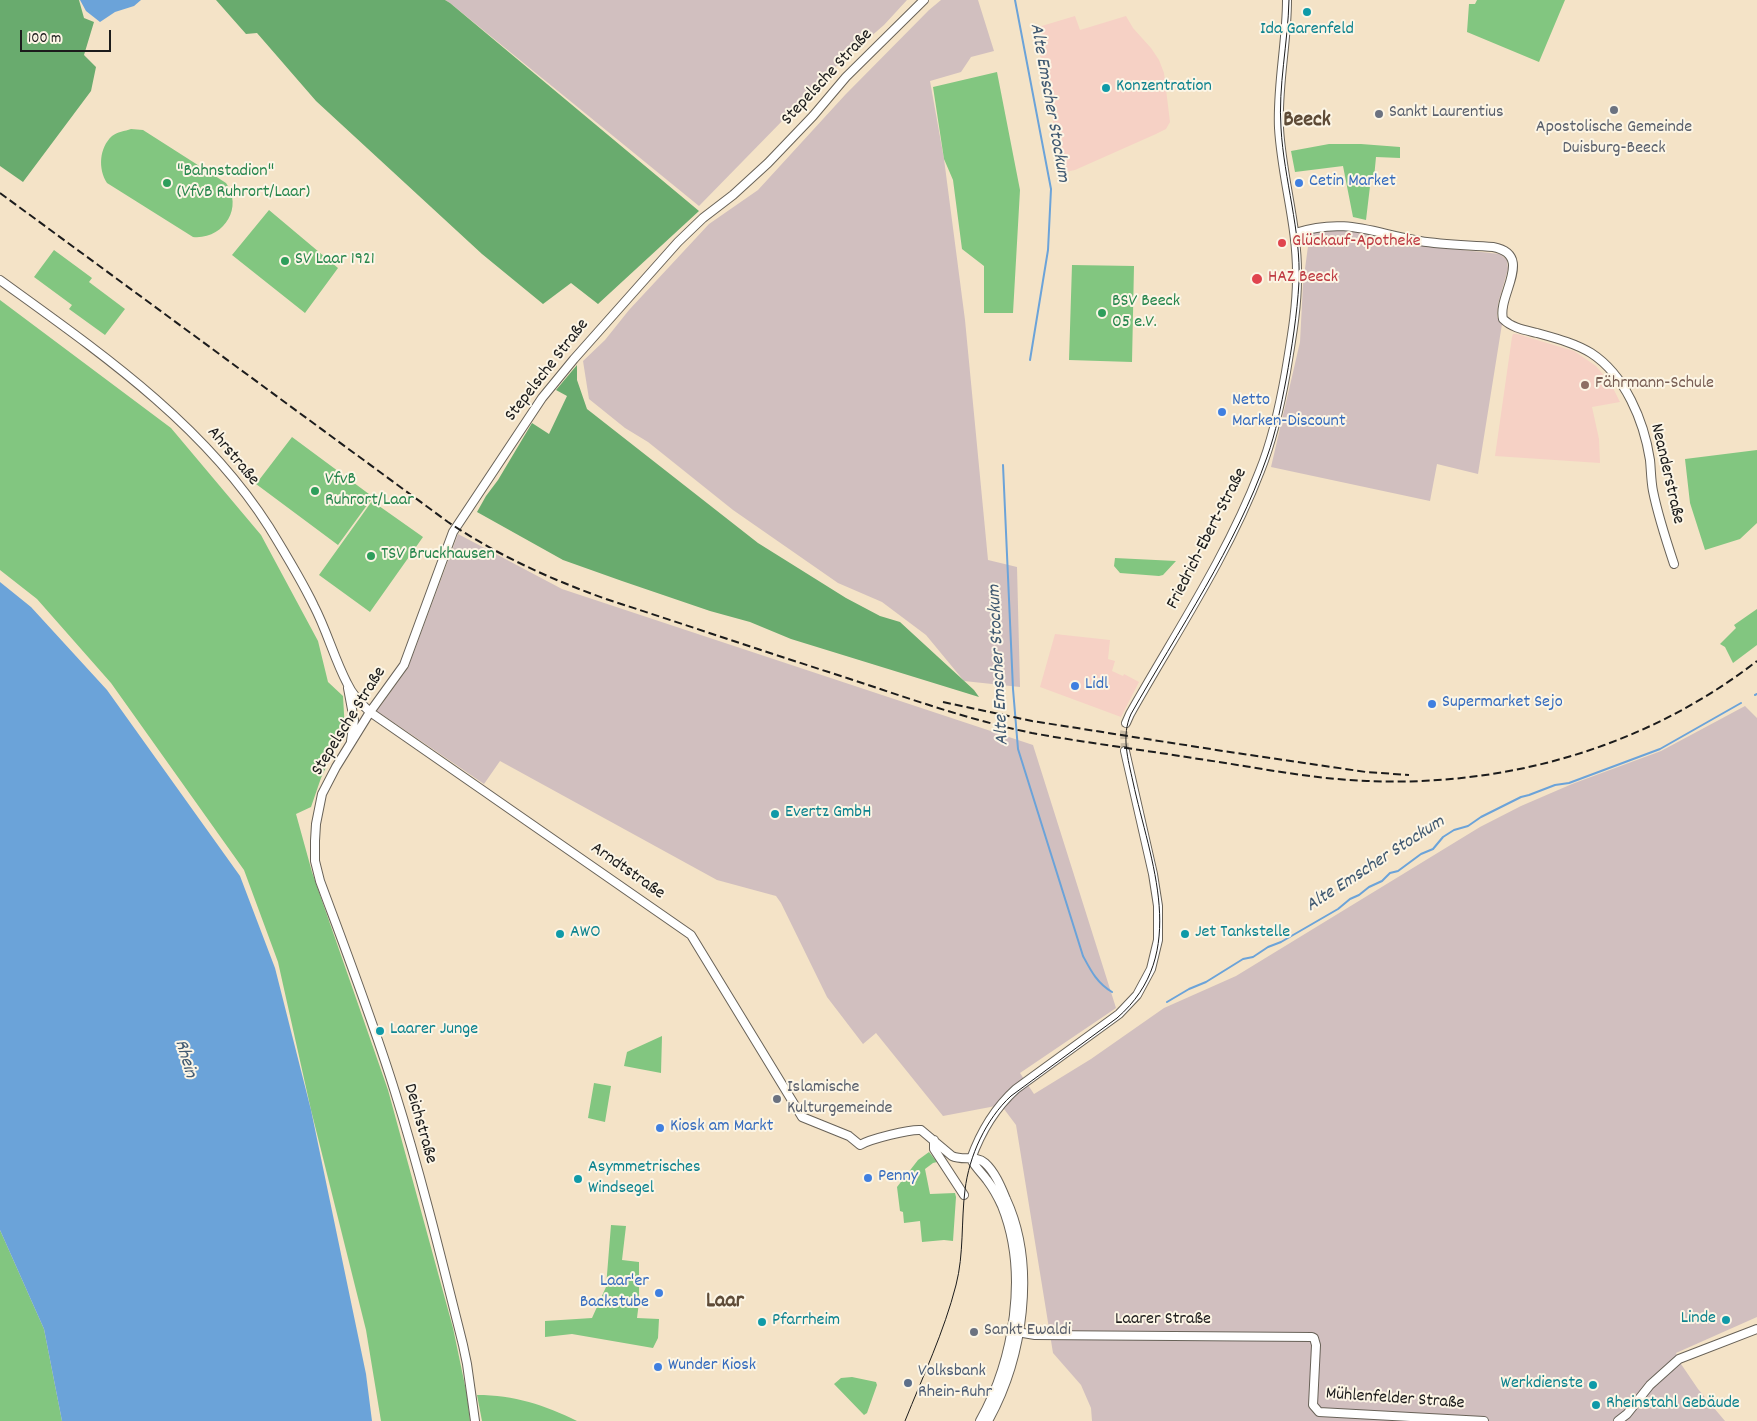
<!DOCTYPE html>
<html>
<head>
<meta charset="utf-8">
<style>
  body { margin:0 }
  #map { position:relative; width:1757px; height:1421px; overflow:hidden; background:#f4e3c7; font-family:Dekko,sans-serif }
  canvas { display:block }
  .scale { position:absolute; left:20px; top:30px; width:91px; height:22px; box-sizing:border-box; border:2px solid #1c1c1c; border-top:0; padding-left:6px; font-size:15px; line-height:18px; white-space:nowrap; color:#1c1c1c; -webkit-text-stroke:4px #fcf5e5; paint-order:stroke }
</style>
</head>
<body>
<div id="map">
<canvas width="1757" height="1421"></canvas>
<div class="scale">100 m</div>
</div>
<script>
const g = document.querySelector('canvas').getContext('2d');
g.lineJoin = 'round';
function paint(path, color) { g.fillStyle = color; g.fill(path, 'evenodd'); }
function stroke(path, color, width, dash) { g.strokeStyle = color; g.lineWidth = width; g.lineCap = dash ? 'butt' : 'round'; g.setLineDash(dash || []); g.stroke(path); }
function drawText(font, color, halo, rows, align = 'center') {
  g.font = font + ' Dekko,sans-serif'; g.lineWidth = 4; g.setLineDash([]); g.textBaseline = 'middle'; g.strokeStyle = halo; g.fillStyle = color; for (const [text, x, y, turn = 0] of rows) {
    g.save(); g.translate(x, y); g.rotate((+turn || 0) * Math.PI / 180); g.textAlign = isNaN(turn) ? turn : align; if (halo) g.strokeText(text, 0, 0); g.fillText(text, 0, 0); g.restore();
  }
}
paint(new Path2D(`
  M 1075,16 L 1080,30 L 1126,16 L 1133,28 L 1151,48 L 1159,60 L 1164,73 L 1170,122 L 1166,129 L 1156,134 L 1075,170 L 1060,173 L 1053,122 L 1035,28 Z
  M 1513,334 L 1517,334 L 1574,351 L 1596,366 L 1611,384 L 1620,402 L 1592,407 L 1599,439 L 1600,463 L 1495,456 L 1512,337 Z
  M 1055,634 L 1110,640 L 1108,659 L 1115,661 L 1112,671 L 1123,676 L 1124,674 L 1139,682 L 1121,717 L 1040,687 Z`), '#f6d1c5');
paint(new Path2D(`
  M 445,0 L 907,0 L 884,25 L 831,71 L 699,206 L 450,3 Z
  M 941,0 L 978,0 L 994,51 L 971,57 L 961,72 L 930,81 L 944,159 L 965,320 L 988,560 L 1017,567 L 1020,687 L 964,681 L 926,635 L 882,602 L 838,583 L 733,510 L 648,442 L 625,428 L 589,399 L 583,361 L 605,340 L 629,310 L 709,224 L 758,190 L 845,95 L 929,10 Z
  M 1333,228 L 1359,232 L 1416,245 L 1500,254 L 1507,260 L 1508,269 L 1498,304 L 1497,317 L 1502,324 L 1478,474 L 1437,464 L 1430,501 L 1271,467 L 1300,342 L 1303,284 L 1310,231 Z
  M 458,534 L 562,589 L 1033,745 L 1116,1008 L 1020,1073 L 1034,1094 L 1091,1059 L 1164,1008 L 1236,976 L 1480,827 L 1521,806 L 1572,784 L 1661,751 L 1745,706 L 1757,718 L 1757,1317 L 1676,1353 L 1681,1364 L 1698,1389 L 1725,1421 L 1092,1421 L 1091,1408 L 1081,1385 L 1053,1353 L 1016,1125 L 1001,1105 L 943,1116 L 876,1033 L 863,1044 L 827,997 L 781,903 L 776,896 L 717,880 L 500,761 L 484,784 L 377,711 L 408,668 Z`), '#d1bfbf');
paint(new Path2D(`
  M 1477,0 L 1565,0 L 1539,62 L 1467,32 L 1469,4 L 1475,4 Z
  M 997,72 L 1020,190 L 1013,313 L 984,313 L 984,266 L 962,249 L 953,180 L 944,159 L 933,87 Z
  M 131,129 L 143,130 L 226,183 C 244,208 223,240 193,237 L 107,183 C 98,169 99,148 112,136 C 117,132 125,131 131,129 Z
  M 1329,144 L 1361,144 L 1400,147 L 1400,158 L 1376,157 L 1374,178 L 1371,178 L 1366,220 L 1353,217 L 1343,166 L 1295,172 L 1291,151 Z
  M 269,210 L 338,268 L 305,313 L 232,255 Z
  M 54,250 L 92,278 L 89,282 L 125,309 L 105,335 L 69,309 L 72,305 L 34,277 Z
  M 1072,265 L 1134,266 L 1132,362 L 1069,360 Z
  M 0,300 L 171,428 L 261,535 L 318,641 L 328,682 L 343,696 L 345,731 L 334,750 L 321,778 L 311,807 L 296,814 L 312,872 L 388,1090 L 453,1328 L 467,1395 L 470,1421 L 381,1421 L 366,1330 L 311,1110 L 278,962 L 244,870 L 111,683 L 37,599 L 0,570 Z
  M 292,437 L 373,497 L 338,545 L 256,484 Z
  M 1757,450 L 1757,523 L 1740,539 L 1705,550 L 1690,503 L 1685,459 Z
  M 372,501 L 423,537 L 370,612 L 319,575 Z
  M 1115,558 L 1176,561 L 1163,575 L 1159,576 L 1120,573 L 1114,566 Z
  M 1757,609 L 1757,645 L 1733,663 L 1725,647 L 1720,644 L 1736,628 L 1734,625 Z
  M 662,1036 L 661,1073 L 624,1066 L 627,1052 Z
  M 594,1083 L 611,1086 L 605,1122 L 588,1118 Z
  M 929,1152 L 937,1162 L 933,1163 L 925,1169 L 930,1194 L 955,1193 L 956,1197 L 953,1241 L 944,1240 L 922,1242 L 920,1221 L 904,1223 L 903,1212 L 900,1211 L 897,1187 L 918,1160 Z
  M 611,1225 L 626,1226 L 622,1260 L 639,1262 L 639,1302 L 637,1318 L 659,1319 L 658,1338 L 653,1348 L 572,1334 L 545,1337 L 545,1321 L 592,1318 L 606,1287 Z
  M 0,1230 L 44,1329 L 62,1421 L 0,1421 Z
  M 852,1377 L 876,1382 L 877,1385 L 867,1413 L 864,1415 L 834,1384 L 841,1378 Z
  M 477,1395 C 514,1395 545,1405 577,1421 L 482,1421 Z`), '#82c680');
paint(new Path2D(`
  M 0,0 L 79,0 L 84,18 L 94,22 L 84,55 L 96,67 L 91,91 L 23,182 L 0,166 Z
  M 216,0 L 445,0 L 450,3 L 699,211 L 598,304 L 571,283 L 543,304 L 482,254 L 316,101 L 257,33 L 246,34 Z
  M 577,365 L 577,380 L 587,409 L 758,543 L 846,598 L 880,616 L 900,622 L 974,690 L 979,697 L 791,639 L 750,622 L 710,611 L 622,581 L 563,560 L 477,512 L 486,496 L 498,480 L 532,423 L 549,434 L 567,396 L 556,390 Z`), '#69ab6e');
paint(new Path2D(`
  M 80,0 L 141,0 L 134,6 L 115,12 L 100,22 L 86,11 Z
  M 0,582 L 31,607 L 107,690 L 240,876 L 275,968 L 311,1110 L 366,1374 L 372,1421 L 62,1421 L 44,1329 L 0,1230 Z`), '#6ba3d9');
stroke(new Path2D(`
  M 1015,0 L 1051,189 L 1048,250 L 1030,360
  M 1003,465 L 1013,689 L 1018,749 L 1083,956 C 1091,971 1097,983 1112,992
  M 1755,695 L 1757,694
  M 1167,1002 L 1189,989 L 1206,982 L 1243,959 L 1253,957 L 1268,947 L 1281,942 L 1338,909 L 1350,899 L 1359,895 L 1369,887 L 1382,881 L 1390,873 L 1398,871 L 1421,854 L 1433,849 L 1443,837 L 1454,830 L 1468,826 L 1481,817 L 1521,797 L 1529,795 L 1555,785 L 1569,783 L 1660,749 L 1741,703`), '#6ba3d9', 2);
stroke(new Path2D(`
  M 1125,751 L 1124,733 L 1126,723`), '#c9bba5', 8, [8, 4]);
const secondary = new Path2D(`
  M 1295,233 C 1346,217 1372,233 1420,241 C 1444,245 1469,245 1493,247 C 1535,255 1497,295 1503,319 C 1512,328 1525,330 1537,333 C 1555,338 1575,343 1591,353 C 1625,375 1644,421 1650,460 C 1651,470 1651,481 1653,491 C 1658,516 1666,540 1674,564
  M 0,280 C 98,351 203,423 269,527 C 285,553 301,579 314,606 C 327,631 334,658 347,683 C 352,694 361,704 370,712 L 691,935 L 802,1117 L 849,1136 L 860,1145 C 870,1139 910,1129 921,1130 L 952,1156 C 962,1161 976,1155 985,1163 C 995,1172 1001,1187 1006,1199 C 1037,1266 1023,1358 988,1421
  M 348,688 L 354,720 L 351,741
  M 1126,723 L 1130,714 C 1175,634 1227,557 1260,471 C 1273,439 1280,406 1286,372 C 1291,341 1297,310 1297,278 C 1298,226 1282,179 1279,128 C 1277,86 1287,43 1287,0
  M 934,1140 L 934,1149 L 964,1195
  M 971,1159 C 981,1131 995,1108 1016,1089 L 1119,1014 L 1137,995 L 1151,969 L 1158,940 L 1158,906 L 1153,874 L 1125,751
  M 971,1159 C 975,1167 982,1173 987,1180 C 993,1188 998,1197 1002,1206 C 1029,1273 1014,1360 980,1421
  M 1011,1331 L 1035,1335 L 1312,1337 L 1314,1338 L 1316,1345 L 1313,1405 L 1319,1412 L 1484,1421
  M 475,1421 L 467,1364 L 463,1345 C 442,1261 421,1175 395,1092 C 373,1021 346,951 320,881 L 315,861 L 315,841 L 316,824 L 322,794 L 336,767 L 370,712 L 404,665 L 453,532 L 542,398 L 574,359 L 678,242 L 703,218 L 733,195 L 768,163 L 813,116 L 846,77 L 924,0
  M 1618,1421 L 1627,1414 L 1650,1385 L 1679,1359 L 1757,1329`);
stroke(secondary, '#686258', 10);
stroke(secondary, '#fff', 8);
stroke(new Path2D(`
  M 905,1421 C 923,1376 944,1332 956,1285 C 964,1254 961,1222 965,1190 C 969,1156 986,1119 1011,1096 L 1117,1018 C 1191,954 1150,861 1133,782 C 1128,759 1121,736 1131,714 C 1178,631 1236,546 1267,457 C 1276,432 1281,406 1286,380 C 1292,347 1297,315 1299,282 C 1301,230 1284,180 1281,128 C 1278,86 1288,43 1289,0`), '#1c1c1c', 1);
stroke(new Path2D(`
  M 0,193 L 448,522 C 497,555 550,579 606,599 C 686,625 766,652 847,678 C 908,698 969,720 1032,733 C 1087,743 1144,750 1199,759 C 1255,767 1311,779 1367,781 C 1507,787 1646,747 1757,661
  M 943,702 L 1032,721 L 1223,751 L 1366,772 L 1409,775`), '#1c1c1c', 2, [8, 4]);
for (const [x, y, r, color] of [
  [1307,12,5,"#0f9aa8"],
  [1106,88,5,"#0f9aa8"],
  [1614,110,5,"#6b7280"],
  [1379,114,5,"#6b7280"],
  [167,183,5,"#2e9e5b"],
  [1299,183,5,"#3f7fe0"],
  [1282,243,5,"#e0444e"],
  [285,261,5,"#2e9e5b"],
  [1257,279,6,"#e0444e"],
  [1102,313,5,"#2e9e5b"],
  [1585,385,5,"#8d6e63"],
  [1222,412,5,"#3f7fe0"],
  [315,491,5,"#2e9e5b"],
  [371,556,5,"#2e9e5b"],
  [1075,686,5,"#3f7fe0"],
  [1432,704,5,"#3f7fe0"],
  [775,814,5,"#0f9aa8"],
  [560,934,5,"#0f9aa8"],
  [1185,934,5,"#0f9aa8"],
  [380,1031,5,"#0f9aa8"],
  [777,1099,5,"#6b7280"],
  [660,1128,5,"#3f7fe0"],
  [868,1178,5,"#3f7fe0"],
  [578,1179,5,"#0f9aa8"],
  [659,1293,5,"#3f7fe0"],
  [1726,1320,5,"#0f9aa8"],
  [762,1322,5,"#0f9aa8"],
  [974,1332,5,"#6b7280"],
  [658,1367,5,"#3f7fe0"],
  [908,1383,5,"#5c6f8a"],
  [1593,1385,5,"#0f9aa8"],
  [1596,1405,5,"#0f9aa8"]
]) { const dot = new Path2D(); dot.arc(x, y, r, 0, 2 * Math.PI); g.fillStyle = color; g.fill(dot); stroke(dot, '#fcf5e5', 2); }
drawText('18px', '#0d838f', '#fcf5e5', [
  ["Ida Garenfeld",1307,31,"center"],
  ["Konzentration",1116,88],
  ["Evertz GmbH",785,814],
  ["AWO",570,934],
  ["Jet Tankstelle",1195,934],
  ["Laarer Junge",390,1031],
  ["Asymmetrisches",588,1169],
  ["Windsegel",588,1190],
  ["Linde",1716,1320,"right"],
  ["Pfarrheim",772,1322],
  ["Werkdienste",1583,1385,"right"],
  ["Rheinstahl Gebäude",1606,1405]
], 'left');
drawText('18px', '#1c1c1c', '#fcf5e5', [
  ["Stepelsche Straße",828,78,-47],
  ["Stepelsche Straße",548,371,-52],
  ["Ahrstraße",232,457,50],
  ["Neanderstraße",1666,474,77],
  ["Friedrich-Ebert-Straße",1208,539,-63],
  ["Stepelsche Straße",350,722,-58],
  ["Arndtstraße",627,872,35],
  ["Deichstraße",419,1124,74],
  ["Laarer Straße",1163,1321],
  ["Mühlenfelder Straße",1395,1400,4]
]);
drawText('18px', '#5b616d', '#fcf5e5', [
  ["Sankt Laurentius",1389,114],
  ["Apostolische Gemeinde",1614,129,"center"],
  ["Duisburg-Beeck",1614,150,"center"],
  ["Islamische",787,1089],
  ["Kulturgemeinde",787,1110],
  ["Sankt Ewaldi",984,1332]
], 'left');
drawText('18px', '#27864d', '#fcf5e5', [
  ["\"Bahnstadion\"",177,173],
  ["(VfvB Ruhrort/Laar)",177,194],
  ["SV Laar 1921",295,261],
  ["BSV Beeck",1112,303],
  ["05 e.V.",1112,324],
  ["VfvB",325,481],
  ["Ruhrort/Laar",325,502],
  ["TSV Bruckhausen",381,556]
], 'left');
drawText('18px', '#366cbe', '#fcf5e5', [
  ["Cetin Market",1309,183],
  ["Netto",1232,402],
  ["Marken-Discount",1232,423],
  ["Lidl",1085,686],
  ["Supermarket Sejo",1442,704],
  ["Kiosk am Markt",670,1128],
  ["Penny",878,1178],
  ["Laar'er",649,1283,"right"],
  ["Backstube",649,1304,"right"],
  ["Wunder Kiosk",668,1367]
], 'left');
drawText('18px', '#be3a42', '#fcf5e5', [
  ["Glückauf-Apotheke",1292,243],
  ["HAZ Beeck",1268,279]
], 'left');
drawText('18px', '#785e54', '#fcf5e5', [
  ["Fährmann-Schule",1595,385]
], 'left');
drawText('18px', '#4e5e75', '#fcf5e5', [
  ["Volksbank",918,1373],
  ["Rhein-Ruhr",918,1394]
], 'left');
drawText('italic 19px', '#405971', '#fcf5e5', [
  ["Alte Emscher Stockum",1048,103,80],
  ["Alte Emscher Stockum",1000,665,-93],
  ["Alte Emscher Stockum",1376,865,-33],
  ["Rhein",184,1059,73]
]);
drawText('bold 22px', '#5e4b37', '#fcf5e5', [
  ["Beeck",1307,122],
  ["Laar",725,1303]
]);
</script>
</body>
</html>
